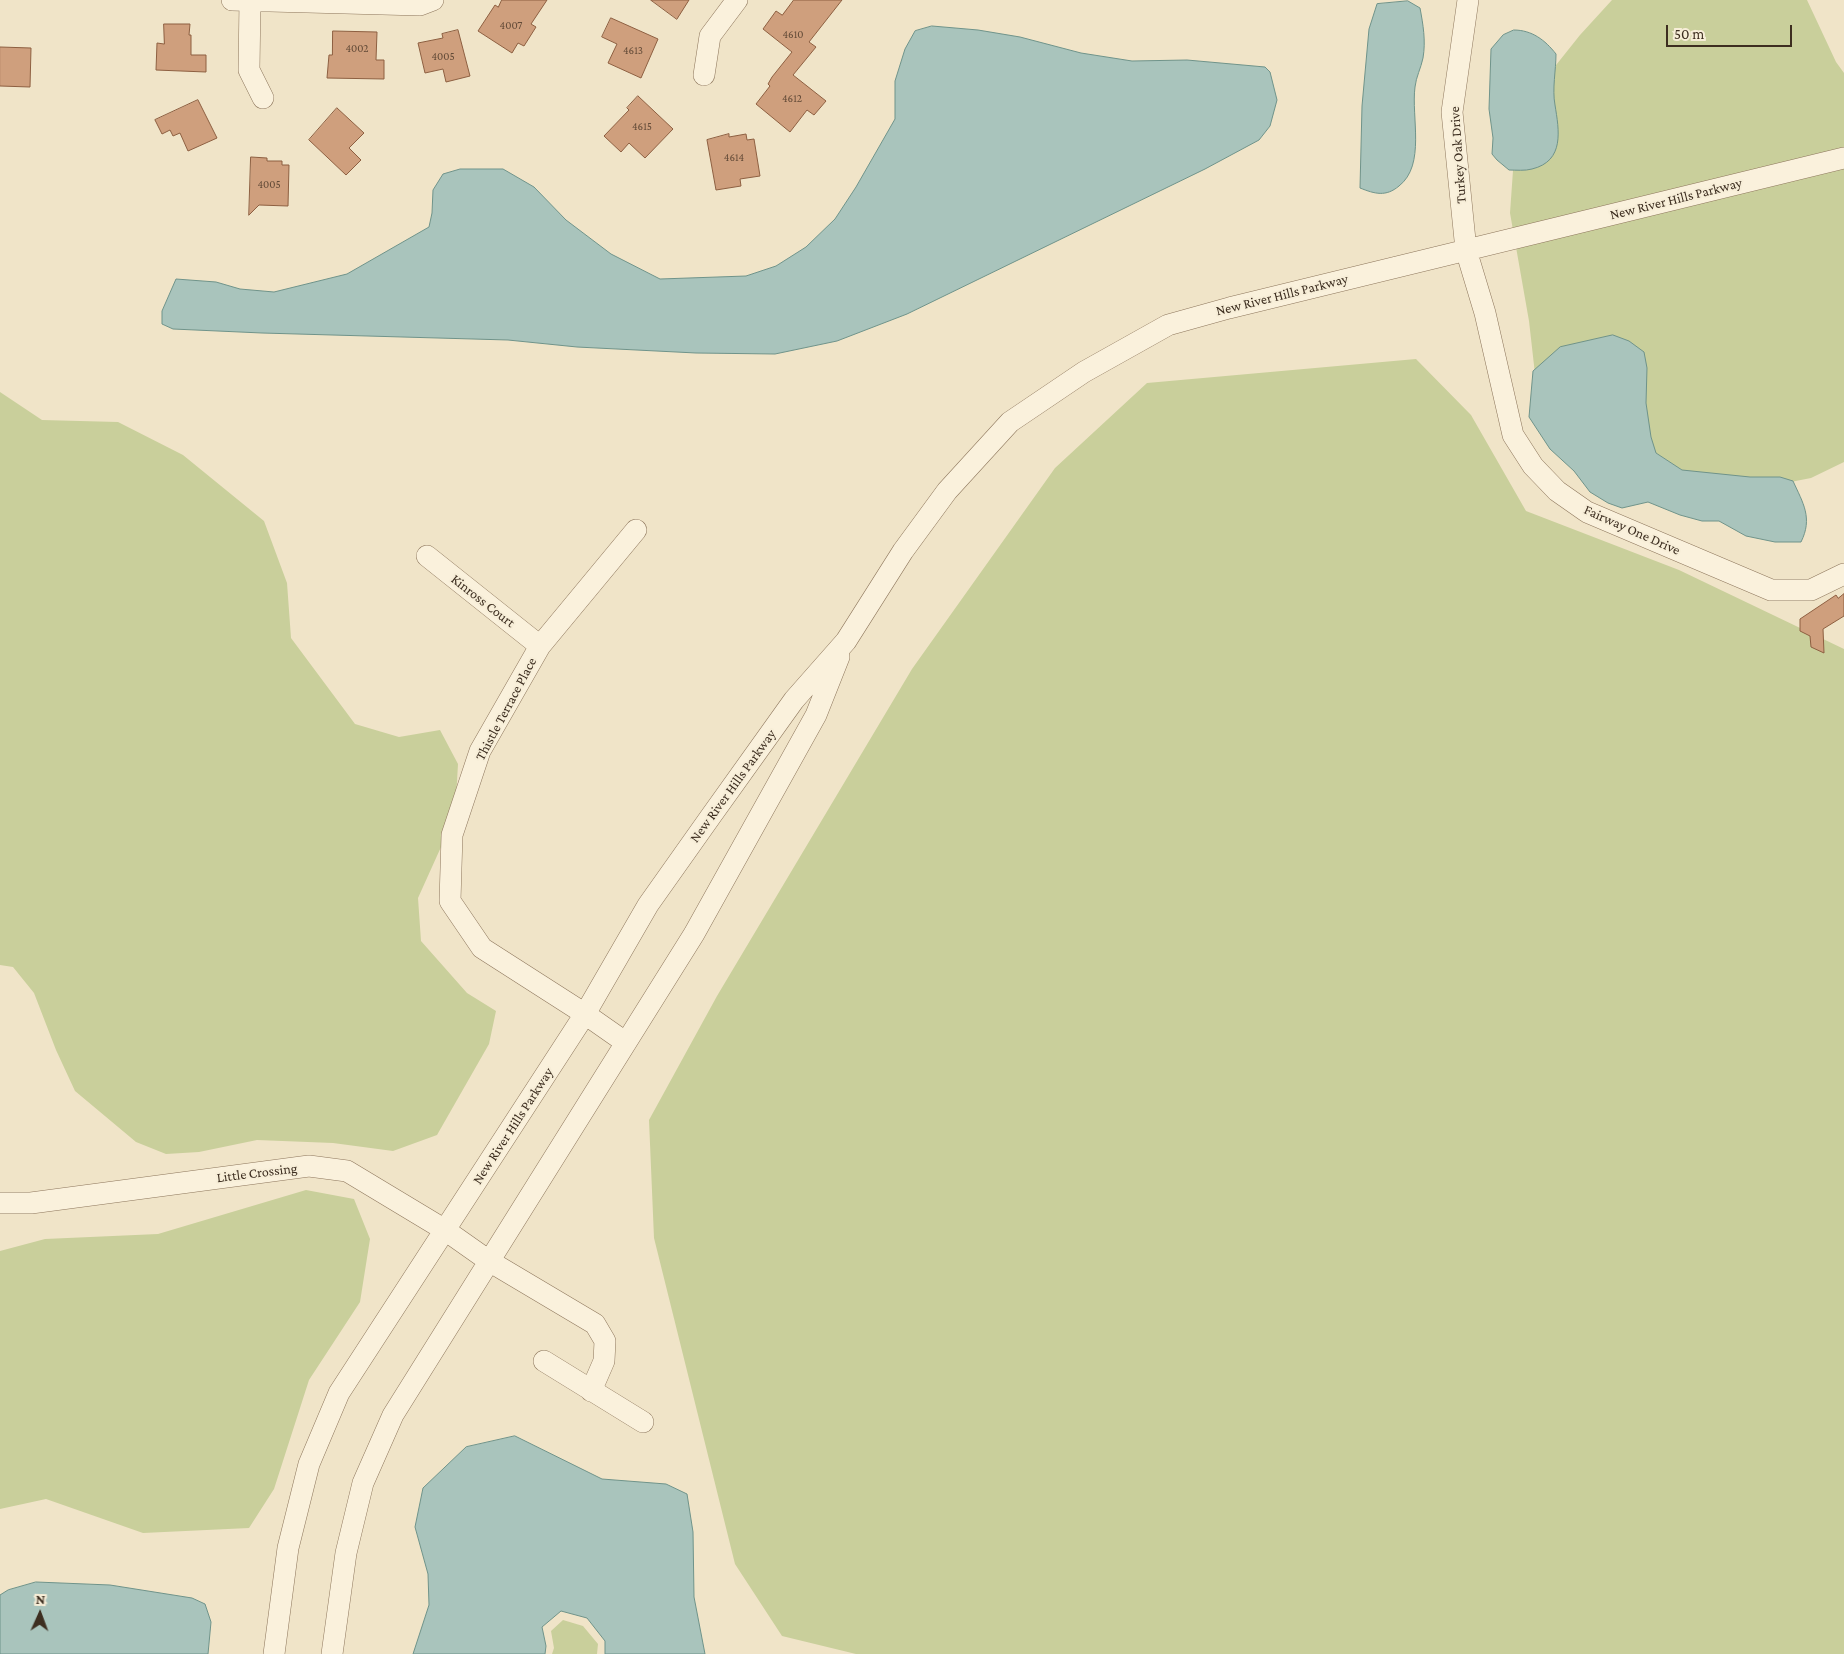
<!DOCTYPE html>
<html>
<head>
<meta charset="utf-8">
<style>
  body { margin:0 }
  #map { position:relative; width:1844px; height:1654px; overflow:hidden; background:#f0e4c8; font-family:"Crimson Pro",serif }
  canvas { display:block }
  .north { position:absolute; left:15px; top:1589px; width:50px; height:50px; -webkit-text-stroke:4px #f7eed8; paint-order:stroke; rotate:2deg; font-size:14px; font-weight:700; line-height:20px; text-align:center; color:#3d2e20 }
  .north::after { content:''; display:block; margin:auto; width:18px; height:22px; background:#3d2e20; clip-path:polygon(50% 0,100% 100%,50% 72%,0 100%) }
  .scale { position:absolute; left:1666px; top:25px; width:126px; height:22px; box-sizing:border-box; border:2px solid #3d2e20; border-top:0; padding-left:6px; font-size:15px; line-height:18px; white-space:nowrap; color:#3d2e20; -webkit-text-stroke:4px #f7eed8; paint-order:stroke }
</style>
</head>
<body>
<div id="map">
<canvas width="1844" height="1654"></canvas>
<div class="north">N</div>
<div class="scale">50 m</div>
</div>
<script>
const g = document.querySelector('canvas').getContext('2d');
g.lineJoin = 'round';
function paint(path, color) { g.fillStyle = color; g.fill(path, 'evenodd'); }
function stroke(path, color, width, dash) { g.strokeStyle = color; g.lineWidth = width; g.lineCap = dash ? 'butt' : 'round'; g.setLineDash(dash || []); g.stroke(path); }
function drawText(font, color, halo, rows, align = 'center') {
  g.font = font + ' "Crimson Pro",serif'; g.lineWidth = 4; g.setLineDash([]); g.textBaseline = 'middle'; g.strokeStyle = halo; g.fillStyle = color; for (const [text, x, y, turn = 0] of rows) {
    g.save(); g.translate(x, y); g.rotate((+turn || 0) * Math.PI / 180); g.textAlign = isNaN(turn) ? turn : align; if (halo) g.strokeText(text, 0, 0); g.fillText(text, 0, 0); g.restore();
  }
}
paint(new Path2D(`
  M 1612,0 L 1807,0 L 1836,62 L 1844,73 L 1844,462 L 1811,478 L 1760,488 L 1706,486 L 1535,374 L 1529,321 L 1510,213 L 1517,114 L 1580,35 Z
  M 1416,359 L 1471,415 L 1526,511 L 1679,570 L 1844,649 L 1844,1654 L 856,1654 L 782,1636 L 735,1564 L 654,1238 L 649,1120 L 717,996 L 912,669 L 1055,468 L 1147,383 Z
  M 0,392 L 42,420 L 118,422 L 183,455 L 264,521 L 287,583 L 291,638 L 355,724 L 399,737 L 440,730 L 458,764 L 455,816 L 418,898 L 421,941 L 467,993 L 496,1011 L 489,1044 L 437,1135 L 393,1151 L 333,1143 L 257,1140 L 199,1152 L 166,1154 L 136,1142 L 75,1091 L 56,1050 L 34,993 L 13,967 L 0,965 Z
  M 306,1190 L 354,1199 L 370,1239 L 360,1302 L 309,1380 L 274,1489 L 249,1528 L 143,1533 L 46,1499 L 0,1509 L 0,1251 L 45,1239 L 158,1234 Z
  M 563,1620 L 583,1626 L 598,1644 L 597,1654 L 552,1654 L 554,1648 L 551,1631 Z`), '#c9cf9b');
const water = new Path2D(`
  M 1408,1 L 1420,8 C 1423,24 1426,41 1423,58 C 1421,68 1416,77 1415,87 C 1411,117 1426,165 1399,186 C 1386,197 1375,194 1360,188 L 1362,106 L 1369,29 L 1377,4 Z
  M 932,26 L 978,30 L 1020,37 L 1081,53 L 1132,61 L 1187,60 L 1265,67 L 1270,72 L 1277,100 L 1270,126 L 1259,140 L 1205,169 L 907,314 L 837,341 L 775,354 L 696,353 L 577,347 L 508,340 L 262,333 L 173,329 L 162,324 L 162,311 L 176,279 L 216,282 L 240,289 L 274,292 L 347,274 L 429,227 L 432,213 L 433,190 L 443,174 L 460,169 L 503,169 L 534,187 L 566,220 L 611,254 L 660,279 L 746,276 L 776,266 L 806,247 L 835,219 L 856,187 L 895,119 L 895,81 L 905,49 L 915,31 Z
  M 1514,30 C 1532,30 1545,40 1556,54 C 1556,70 1552,89 1555,105 C 1559,130 1565,161 1532,169 C 1525,171 1516,170 1509,170 L 1497,160 L 1492,154 L 1493,138 L 1489,109 L 1491,49 L 1503,35 Z
  M 1613,335 L 1629,341 L 1644,352 L 1647,368 L 1646,403 L 1651,437 L 1656,453 L 1682,470 L 1750,477 L 1780,477 L 1793,481 C 1803,503 1813,518 1801,542 L 1775,542 L 1746,536 L 1719,521 L 1702,521 L 1680,515 L 1648,502 L 1622,508 L 1608,503 L 1590,492 L 1574,471 L 1550,449 L 1529,417 L 1533,371 L 1560,347 Z
  M 515,1436 L 602,1479 L 666,1484 L 687,1494 L 693,1532 L 694,1597 L 705,1654 L 605,1654 L 605,1641 L 587,1618 L 561,1611 L 542,1627 L 546,1646 L 545,1654 L 413,1654 L 429,1605 L 428,1574 L 415,1527 L 423,1488 L 466,1447 Z
  M 36,1582 L 110,1585 L 192,1598 L 205,1604 L 211,1622 L 208,1654 L 0,1654 L 0,1595 L 8,1590 Z`);
paint(water, '#a9c4bc');
stroke(water, '#6f938a', 1);
const building = new Path2D(`
  M 502,0 L 547,0 L 531,24 L 536,27 L 524,46 L 518,43 L 512,53 L 478,31 L 495,5 L 498,7 Z
  M 651,0 L 689,0 L 677,19 Z
  M 794,0 L 842,0 L 809,42 L 816,47 L 793,75 L 826,101 L 814,115 L 807,110 L 790,132 L 756,104 L 770,86 L 768,84 L 772,77 L 792,52 L 763,29 L 776,11 L 782,15 Z
  M 611,18 L 658,39 L 641,78 L 608,63 L 617,44 L 602,37 Z
  M 164,24 L 190,24 L 189,35 L 191,35 L 191,55 L 206,55 L 206,72 L 156,70 L 157,43 L 164,44 Z
  M 458,30 L 470,76 L 446,82 L 443,69 L 425,73 L 418,43 L 443,38 L 442,34 Z
  M 333,31 L 377,32 L 376,60 L 384,60 L 384,79 L 327,78 L 329,55 L 332,55 Z
  M 0,47 L 31,48 L 30,87 L 0,86 Z
  M 638,96 L 673,129 L 645,158 L 629,143 L 621,152 L 604,136 L 629,110 L 627,108 Z
  M 198,100 L 217,138 L 188,151 L 180,133 L 173,136 L 170,130 L 162,134 L 155,120 Z
  M 337,108 L 364,133 L 349,148 L 361,160 L 346,175 L 309,140 Z
  M 729,134 L 729,137 L 746,134 L 747,140 L 754,139 L 760,176 L 740,179 L 741,186 L 716,190 L 707,140 Z
  M 251,157 L 267,158 L 267,161 L 282,161 L 282,165 L 289,165 L 288,206 L 259,205 L 249,215 Z
  M 1844,594 L 1844,616 L 1823,629 L 1824,653 L 1811,647 L 1810,636 L 1800,631 L 1800,619 L 1836,595 L 1838,598 Z`);
paint(building, '#cf9f7d');
stroke(building, '#8d5f41', 1);
const minor = new Path2D(`
  M 232,0 L 420,5 L 433,0
  M 250,0 L 249,70 L 263,98
  M 1468,0 L 1452,112 L 1466,250 L 1485,313 L 1513,435 L 1533,466 L 1557,491 L 1587,512 L 1771,590 L 1811,590 L 1844,574
  M 704,75 L 710,36 L 737,0
  M 427,556 L 540,646
  M 625,1042 L 585,1014 L 482,948 L 450,901 L 452,835 L 480,751 L 540,646 L 636,530
  M 0,1203 L 31,1203 L 309,1166 L 347,1171 L 445,1230 L 489,1261 L 595,1324 L 605,1341 L 604,1361 L 591,1391
  M 544,1361 L 643,1422
  M 274,1654 L 288,1548 L 309,1464 L 339,1393 L 585,1014 L 648,905 L 711,816 L 794,700 L 846,641 L 903,551 L 947,491 L 1010,422 L 1084,372 L 1168,325 L 1229,308 L 1844,158
  M 332,1654 L 346,1553 L 363,1483 L 393,1415 L 694,934 L 816,715 L 839,657`);
stroke(minor, '#8d765c', 22);
stroke(minor, '#faf1dc', 21);
drawText('11px', '#624a37', null, [
  ["4007",511,26],
  ["4610",793,35],
  ["4002",357,49],
  ["4613",633,51],
  ["4005",443,57],
  ["4612",792,99],
  ["4615",642,127],
  ["4614",734,158],
  ["4005",269,185]
]);
drawText('14px', '#3d2e20', '#f7eed8', [
  ["Turkey Oak Drive",1458,155,-94],
  ["New River Hills Parkway",1676,199,-14],
  ["New River Hills Parkway",1282,295,-14],
  ["Fairway One Drive",1632,530,24],
  ["Kinross Court",483,601,38],
  ["Thistle Terrace Place",506,709,-62],
  ["New River Hills Parkway",733,786,-54],
  ["New River Hills Parkway",513,1126,-57],
  ["Little Crossing",257,1173,-7]
]);
</script>
</body>
</html>
